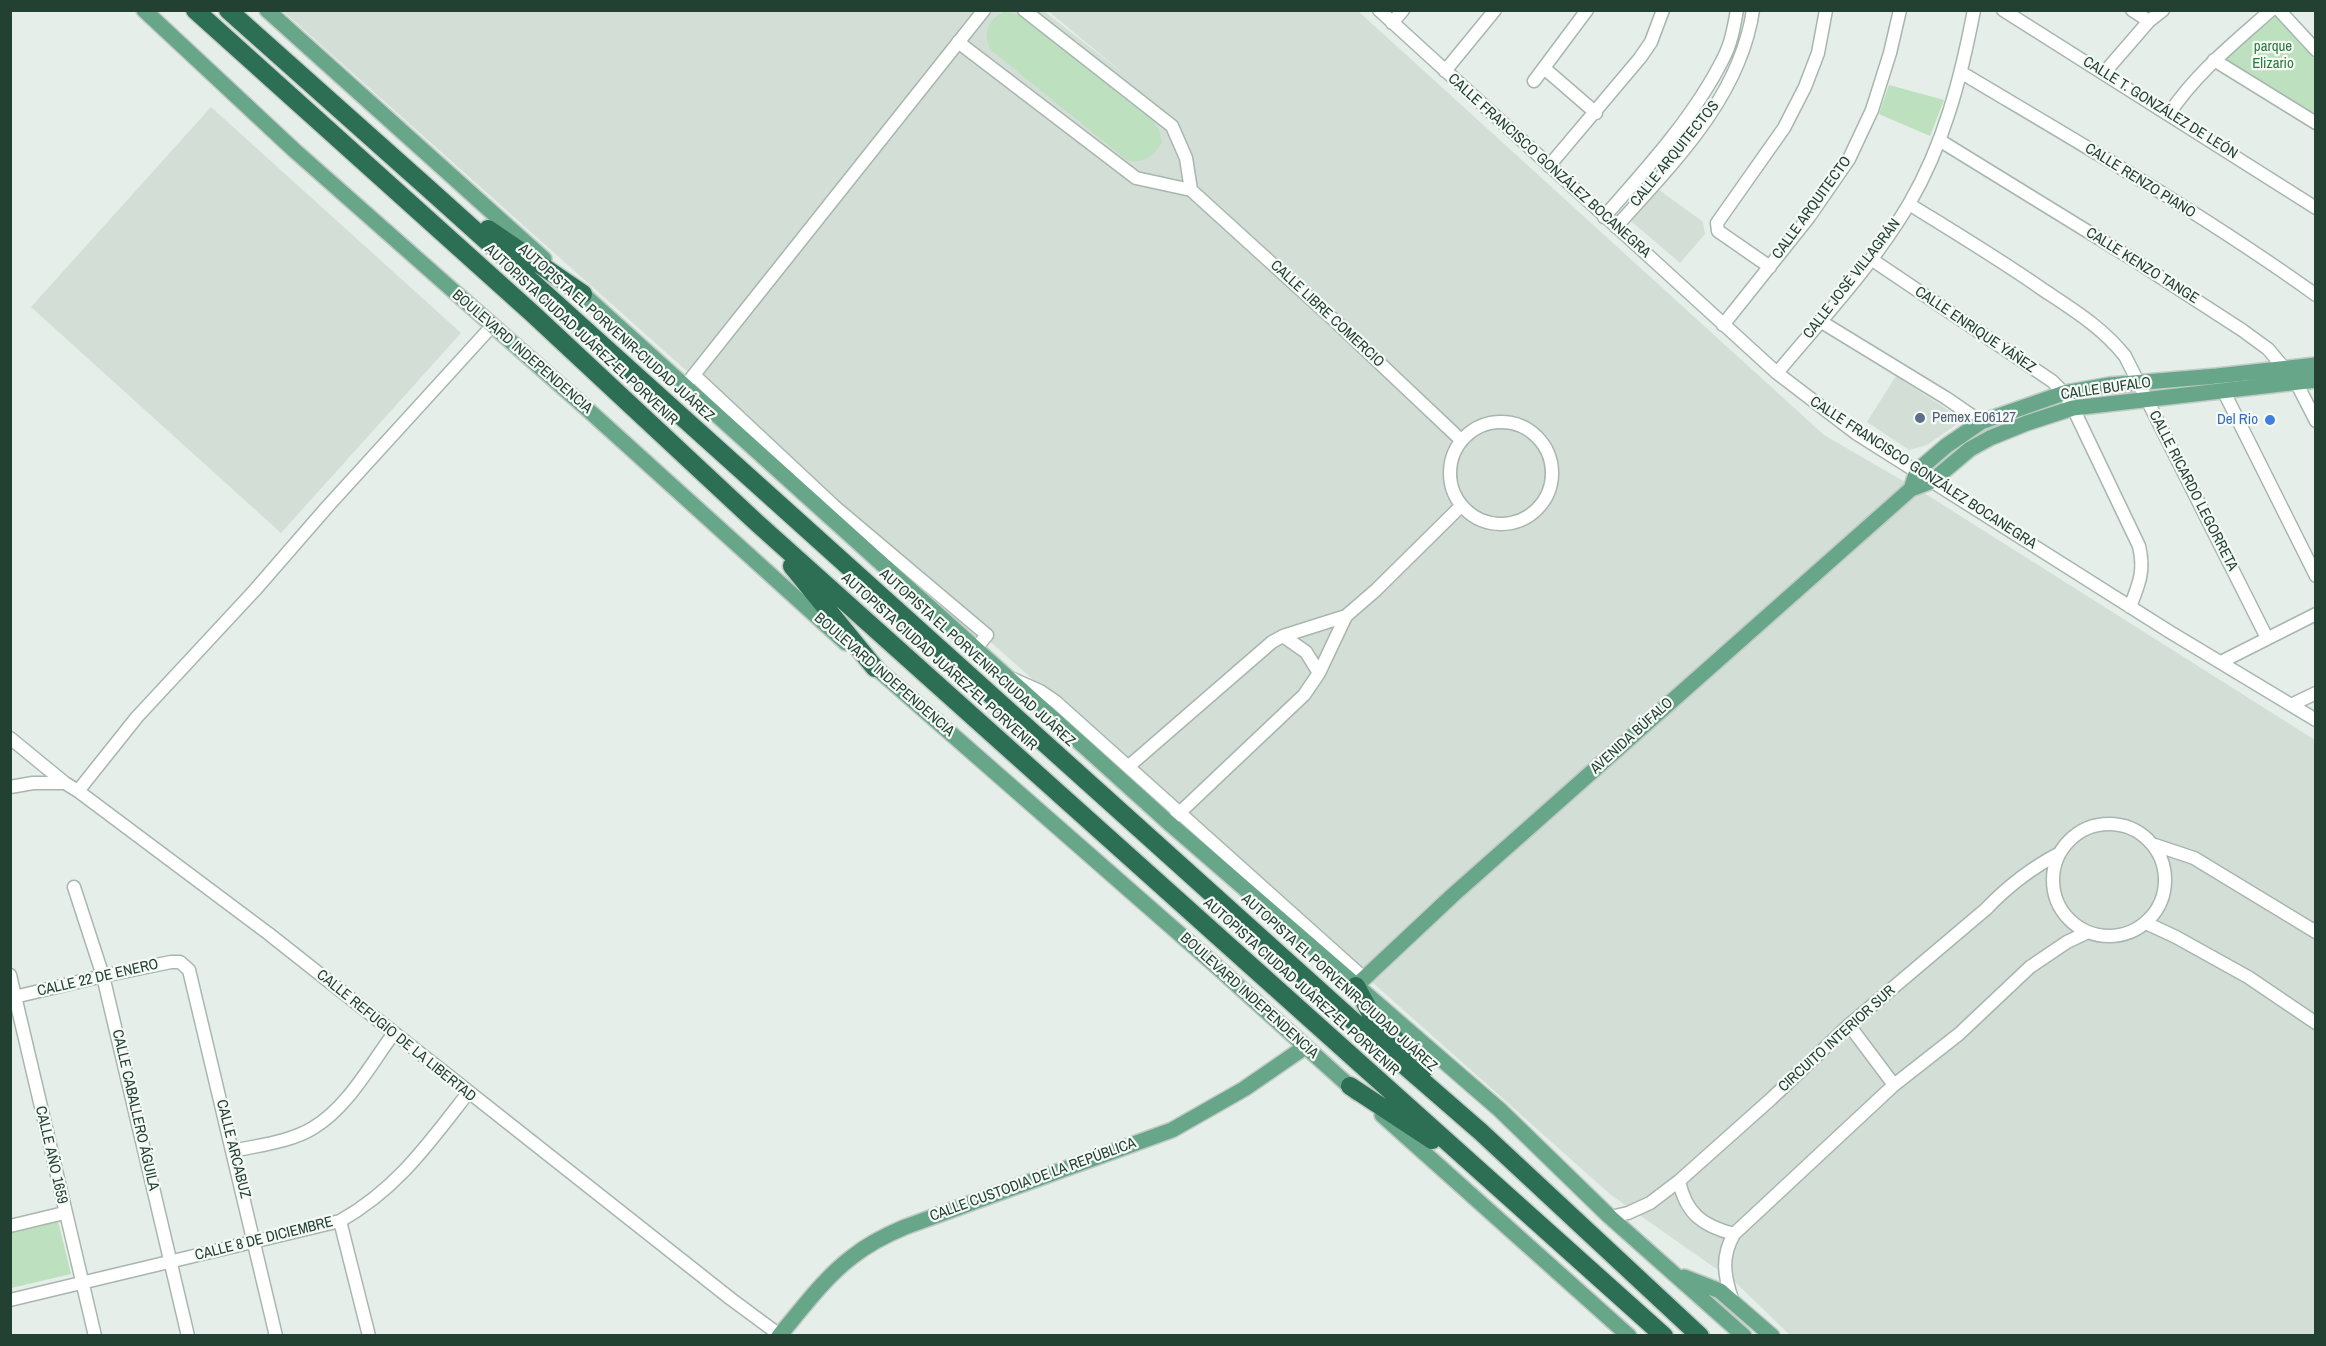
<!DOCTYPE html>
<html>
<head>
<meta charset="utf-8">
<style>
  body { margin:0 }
  #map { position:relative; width:2326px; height:1346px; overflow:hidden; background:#e5eee8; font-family:"Archivo Narrow",sans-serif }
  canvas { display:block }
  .frame { position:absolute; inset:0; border:12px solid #234133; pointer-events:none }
</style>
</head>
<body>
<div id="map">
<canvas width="2326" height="1346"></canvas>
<div class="frame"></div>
</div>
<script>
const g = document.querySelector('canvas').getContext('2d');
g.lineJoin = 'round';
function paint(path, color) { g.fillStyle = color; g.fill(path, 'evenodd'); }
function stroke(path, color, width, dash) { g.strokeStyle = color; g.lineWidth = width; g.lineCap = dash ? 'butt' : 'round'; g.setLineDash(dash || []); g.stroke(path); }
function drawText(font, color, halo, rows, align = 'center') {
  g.font = font + ' "Archivo Narrow",sans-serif'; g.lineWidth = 4.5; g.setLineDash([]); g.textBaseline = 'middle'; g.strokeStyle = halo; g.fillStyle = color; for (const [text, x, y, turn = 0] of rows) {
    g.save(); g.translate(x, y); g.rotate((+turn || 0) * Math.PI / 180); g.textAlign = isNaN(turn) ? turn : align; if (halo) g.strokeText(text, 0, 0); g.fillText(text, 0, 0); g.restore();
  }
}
paint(new Path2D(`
  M 283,11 L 1044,11 L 1129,78 L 1048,11 L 1358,11 L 1824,435 L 1924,493 L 2315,740 L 2315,1335 L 1790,1335 L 1735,1282 L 1611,1195 Z
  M 211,107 L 461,333 L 281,533 L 31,307 Z
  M 1658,189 L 1703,222 L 1705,234 L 1680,263 L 1631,221 Z
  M 1896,376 L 1963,420 L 1927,445 L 1909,450 L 1867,422 Z`), '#d3ded7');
paint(new Path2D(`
  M 2271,11 L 2315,52 L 2315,123 L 2214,60 Z
  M 1004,12 L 1019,15 L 1153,121 L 1159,130 L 1162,142 C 1154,157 1144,163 1128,161 L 991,50 C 982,34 988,19 1004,12 Z
  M 1889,85 L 1944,100 L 1930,136 L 1879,114 Z
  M 58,1221 L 71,1274 L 11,1288 L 11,1233 Z`), '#bde0bf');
const minor = new Path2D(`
  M 1024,10 L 1172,126 L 1186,158 L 1191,190
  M 1379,10 L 1777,373 L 1857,434 L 2170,632 L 2316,720
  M 2003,10 L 2316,208
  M 2132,10 L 2149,21
  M 2279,10 L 2316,50
  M 1392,23 L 1403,10
  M 958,42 L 1136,178 L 1191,190 L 1334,320 L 1461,440
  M 2214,60 L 2316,123
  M 1544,68 L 1596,113
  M 1445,71 L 1495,10
  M 1962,73 C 2081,144 2203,214 2316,295
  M 2104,73 L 2149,21 L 2163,10
  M 1534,81 L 1587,10
  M 2169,114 C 2196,73 2234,43 2271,10
  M 1939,140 L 2134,260 L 2242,330 L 2268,349 L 2296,382 L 2316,421
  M 1549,166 L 1640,58 L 1651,42 L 1663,10
  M 1909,204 C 1954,232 1999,259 2042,289 C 2072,309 2102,327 2125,356 L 2267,638
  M 1604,217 C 1647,168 1694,117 1723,59 C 1731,44 1734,27 1737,10
  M 1616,227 C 1672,164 1740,98 1753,10
  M 1871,259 L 2052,381 L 2064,393 L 2073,408 L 2139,546 C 2145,571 2139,584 2130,607
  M 1770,267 L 1718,231 L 1717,223 L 1784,128 L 1805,87 L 1818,53 L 1826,10
  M 1820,321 L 1946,398 L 1981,422
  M 1723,325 L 1809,217 L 1849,159 L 1872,110 L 1890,53 L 1900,10
  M 1777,373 C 1822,319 1873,265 1909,204 C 1944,144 1961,78 1974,10
  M 694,375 L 834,506 L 987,635 L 976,648
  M 2220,384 L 2316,576
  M 685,386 L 984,10
  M1450 473a51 51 0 1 1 102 0a51 51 0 1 1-102 0Z
  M 1283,636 L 1306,652 L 1319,673
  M 2221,662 L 2316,614
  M 1013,679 L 1040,691 L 1056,702 L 1364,978
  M 2291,705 L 2316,693
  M 10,738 L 65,783 L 78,791 L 269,934 L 731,1299 L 781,1336
  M 1129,766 L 1272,642 L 1283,636 L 1346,616 L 1376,590 L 1461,506
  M 10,787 L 33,783 L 65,783
  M 78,791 L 137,717 L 255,590 L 328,506 L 492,326
  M 1174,818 L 1304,695 L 1319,673 L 1346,616
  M2053 880a56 56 0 1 1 112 0a56 56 0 1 1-112 0Z
  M 2155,845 L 2194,858 L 2316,932
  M 74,887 L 103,976 L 188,1336
  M 2146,923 L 2176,937 L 2248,977 L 2316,1023
  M 10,975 L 95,1336
  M 10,998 L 103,976 L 171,962 L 180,962 L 189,970 L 276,1336
  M 1849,1025 L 1894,1085
  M 233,1151 C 259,1145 290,1142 313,1128 C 348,1107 370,1065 394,1033
  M 1679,1181 C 1686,1214 1703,1226 1734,1234
  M 1610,1217 L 1628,1213 L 1650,1203 L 1679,1181 L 1771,1099 L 1849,1025 L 1986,909 C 2008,886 2031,868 2060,853
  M 340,1221 L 369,1336
  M 10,1226 L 64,1213
  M 1732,1299 C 1724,1275 1721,1257 1734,1234 L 1894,1085 L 1959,1034 L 2030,967 L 2067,942 L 2088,932
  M 10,1300 L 340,1221 C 397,1189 429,1143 468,1093`);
const major = new Path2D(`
  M 144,10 L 294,150 L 586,408 L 846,643
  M 267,10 L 544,259
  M 575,287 L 1169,823 L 1500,1110 L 1610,1217 L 1744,1336
  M 1911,489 L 1917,471 L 1946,446 L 1981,422 L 2064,393 L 2109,385 L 2217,376 L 2316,365
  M 867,660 L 1215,965 L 1357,1093
  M 1356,986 L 1453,895 L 1911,489 L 1932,481 L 1970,449 L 1990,438 L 2027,423 L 2073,408 L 2316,380
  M 1382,1115 L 1629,1336
  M 1684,1277 L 1720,1291 L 1772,1336
  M 779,1336 C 802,1309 824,1278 852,1257 C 868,1244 886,1235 905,1227 L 1172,1130 L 1244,1089 L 1305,1047`);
const highway = new Path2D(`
  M 195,10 L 533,314 L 757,523 L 1664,1336
  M 228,10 L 430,190 L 1351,1019 L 1481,1132 L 1700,1336
  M 488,229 L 583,294
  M 792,566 L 875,668
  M 1356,986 L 1371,1014 L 1424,1069
  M 1350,1086 L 1432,1140`);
stroke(minor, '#a7b7ae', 15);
stroke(major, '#c1cac6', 18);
stroke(highway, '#c1cac6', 21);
stroke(minor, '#fff', 12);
stroke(major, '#67a689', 15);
stroke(highway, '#2d6f54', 18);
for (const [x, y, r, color] of [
  [1920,418,6,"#5c6f8a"],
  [2270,420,6,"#3f7fe0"]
]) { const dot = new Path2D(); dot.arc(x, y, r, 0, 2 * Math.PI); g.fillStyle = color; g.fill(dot); stroke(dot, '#f6faf7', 2); }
drawText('15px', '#2a7a39', '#f6faf7', [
  ["parque",2273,47],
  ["Elizario",2273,64]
]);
drawText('15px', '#234133', '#f6faf7', [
  ["CALLE T. GONZÁLEZ DE LEÓN",2160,108,32],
  ["CALLE ARQUITECTOS",1675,154,-51],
  ["CALLE FRANCISCO GONZÁLEZ BOCANEGRA",1549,166,42],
  ["CALLE RENZO PIANO",2140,181,32],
  ["CALLE ARQUITECTO",1812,208,-54],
  ["CALLE KENZO TANGE",2142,266,32],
  ["CALLE JOSÉ VILLAGRÁN",1852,279,-52],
  ["CALLE LIBRE COMERCIO",1327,314,43],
  ["CALLE ENRIQUE YÁÑEZ",1975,330,34],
  ["AUTOPISTA EL PORVENIR-CIUDAD JUÁREZ",616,333,42],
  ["AUTOPISTA CIUDAD JUÁREZ-EL PORVENIR",581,335,43],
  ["BOULEVARD INDEPENDENCIA",522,352,41],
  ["CALLE BUFALO",2106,389,-8],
  ["CALLE FRANCISCO GONZÁLEZ BOCANEGRA",1923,473,33],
  ["CALLE RICARDO LEGORRETA",2193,491,63],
  ["AUTOPISTA EL PORVENIR-CIUDAD JUÁREZ",977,658,42],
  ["AUTOPISTA CIUDAD JUÁREZ-EL PORVENIR",939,662,42],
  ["BOULEVARD INDEPENDENCIA",884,675,41],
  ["AVENIDA BÚFALO",1632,736,-42],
  ["CALLE 22 DE ENERO",98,978,-13],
  ["AUTOPISTA EL PORVENIR-CIUDAD JUÁREZ",1339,983,42],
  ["AUTOPISTA CIUDAD JUÁREZ-EL PORVENIR",1301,987,42],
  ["BOULEVARD INDEPENDENCIA",1249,996,42],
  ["CALLE REFUGIO DE LA LIBERTAD",396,1036,39],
  ["CIRCUITO INTERIOR SUR",1837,1039,-42],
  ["CALLE CABALLERO ÁGUILA",135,1110,77],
  ["CALLE ARCABUZ",233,1149,76],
  ["CALLE AÑO 1659",51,1155,77],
  ["CALLE CUSTODIA DE LA REPÚBLICA",1033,1180,-20],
  ["CALLE 8 DE DICIEMBRE",264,1239,-14]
]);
drawText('15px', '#4e5e75', '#f6faf7', [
  ["Pemex E06127",1932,418]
], 'left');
drawText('15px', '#366cbe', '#f6faf7', [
  ["Del Rio",2258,420]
], 'right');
</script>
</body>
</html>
